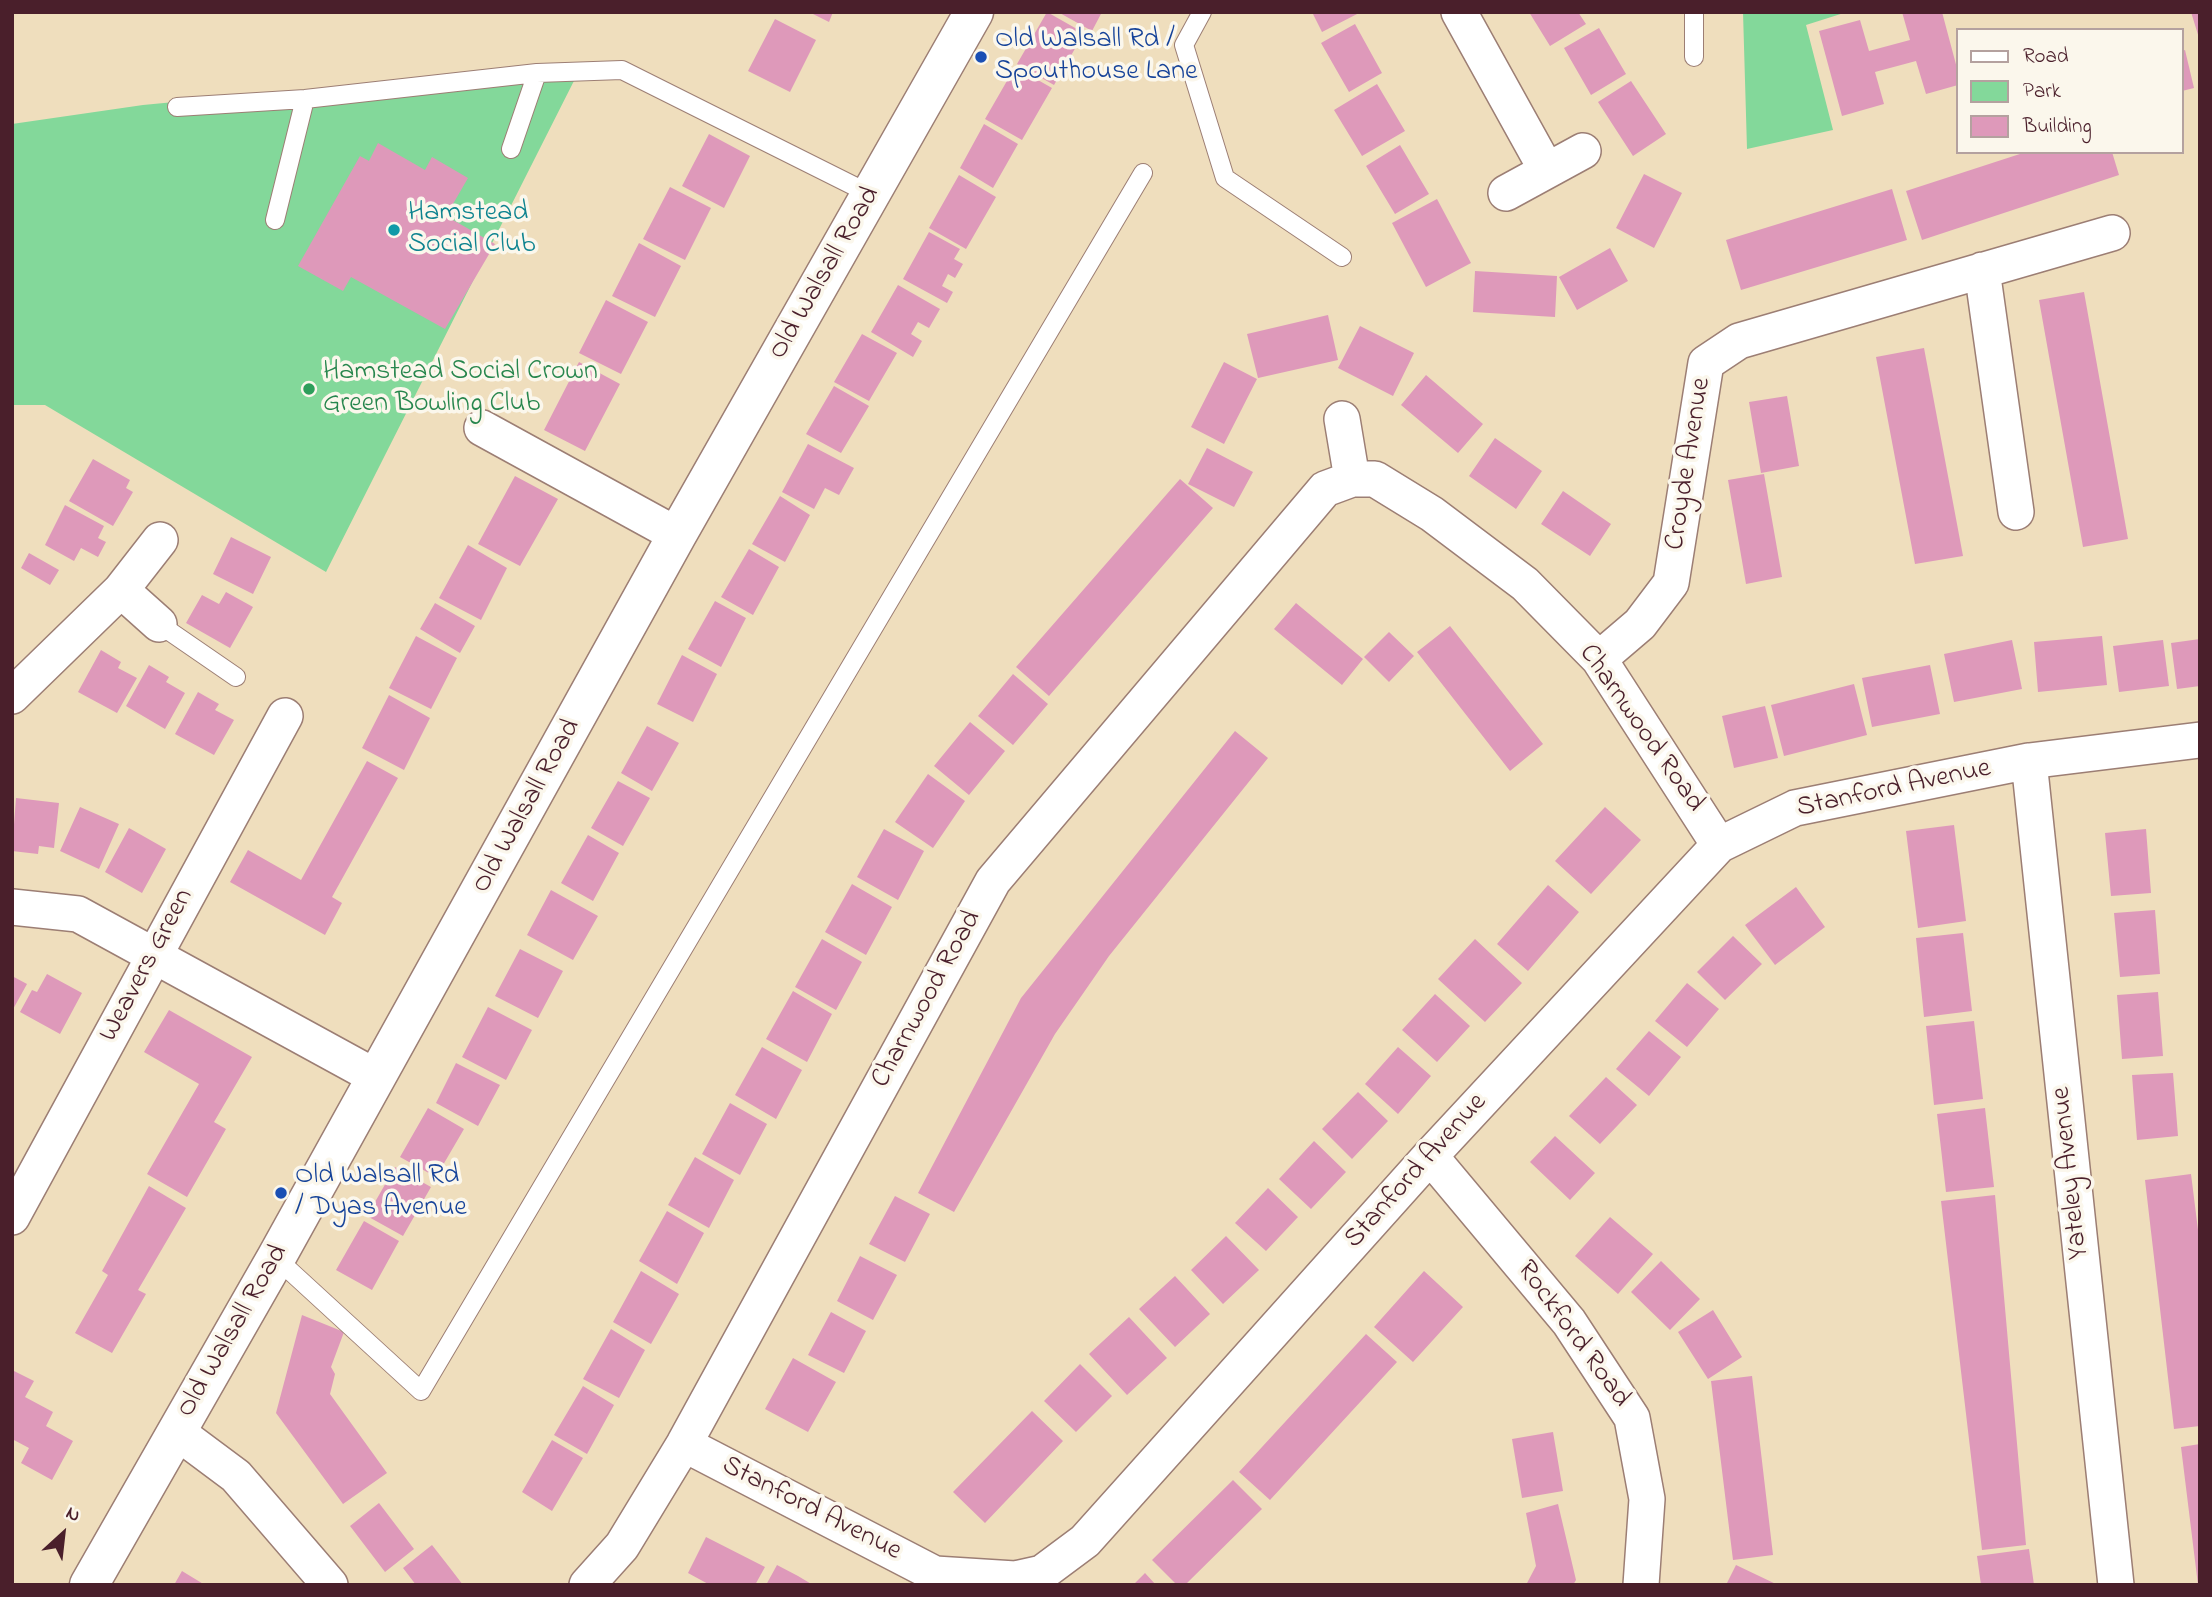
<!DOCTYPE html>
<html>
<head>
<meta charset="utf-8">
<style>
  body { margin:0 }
  #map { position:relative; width:2212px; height:1597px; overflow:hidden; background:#efdebd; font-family:"Indie Flower",sans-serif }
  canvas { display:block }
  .frame { position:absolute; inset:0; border:14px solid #4a1f2b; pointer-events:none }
  .legend { position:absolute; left:1956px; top:28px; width:228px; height:126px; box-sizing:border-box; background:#fbf7ec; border:2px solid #b4a19f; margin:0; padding:9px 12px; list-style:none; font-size:21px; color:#4a1f2b }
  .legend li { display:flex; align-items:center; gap:14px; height:35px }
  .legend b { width:35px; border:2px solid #b4a19f }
  .north { position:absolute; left:28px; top:1499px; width:70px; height:70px; -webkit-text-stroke:5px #fbf7ec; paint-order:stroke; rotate:27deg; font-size:19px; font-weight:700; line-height:28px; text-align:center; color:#4a1f2b }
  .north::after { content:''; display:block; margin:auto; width:24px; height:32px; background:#4a1f2b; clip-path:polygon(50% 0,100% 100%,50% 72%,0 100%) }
</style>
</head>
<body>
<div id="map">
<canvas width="2212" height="1597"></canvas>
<div class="frame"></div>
<ul class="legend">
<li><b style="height:9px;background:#fff"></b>Road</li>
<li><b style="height:19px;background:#83d89a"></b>Park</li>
<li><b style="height:19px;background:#de99ba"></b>Building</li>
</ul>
<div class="north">N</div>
</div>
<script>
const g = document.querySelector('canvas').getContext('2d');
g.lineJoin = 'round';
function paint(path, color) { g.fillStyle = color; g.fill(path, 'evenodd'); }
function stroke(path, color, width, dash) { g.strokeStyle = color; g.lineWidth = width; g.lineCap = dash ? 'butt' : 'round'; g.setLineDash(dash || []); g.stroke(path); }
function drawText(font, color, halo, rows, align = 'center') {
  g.font = font + ' "Indie Flower",sans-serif'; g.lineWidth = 7; g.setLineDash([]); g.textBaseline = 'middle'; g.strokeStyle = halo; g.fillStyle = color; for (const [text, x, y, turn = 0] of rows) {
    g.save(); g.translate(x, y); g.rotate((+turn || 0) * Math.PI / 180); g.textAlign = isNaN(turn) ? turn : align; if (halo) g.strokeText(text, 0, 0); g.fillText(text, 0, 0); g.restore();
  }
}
paint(new Path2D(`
  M 1743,12 L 1847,12 L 1806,25 L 1833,130 L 1747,149 Z
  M 583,63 L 326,572 L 45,405 L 12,405 L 12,124 L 143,105 Z`), '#83d89a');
paint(new Path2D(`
  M 809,12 L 833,12 L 829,22 Z
  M 1047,12 L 1084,33 L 1054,85 L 1017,64 Z
  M 1058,12 L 1102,12 L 1092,31 Z
  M 1312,12 L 1361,12 L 1322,32 Z
  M 1529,12 L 1578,12 L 1586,24 L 1550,46 Z
  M 1902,12 L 1942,12 L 1958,72 L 1958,85 L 1926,94 L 1916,61 L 1875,72 L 1884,104 L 1842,116 L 1819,31 L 1860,20 L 1869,51 L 1910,40 Z
  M 2191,12 L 2200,12 L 2200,38 L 2199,38 Z
  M 775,19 L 816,40 L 790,92 L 748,71 Z
  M 1355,24 L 1382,73 L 1349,92 L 1321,43 Z
  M 1599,28 L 1626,74 L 1591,95 L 1564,48 Z
  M 2185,50 L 2194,88 L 2182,91 L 2182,51 Z
  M 1015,67 L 1052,88 L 1022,140 L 985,119 Z
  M 1631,81 L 1666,134 L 1633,156 L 1598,102 Z
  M 1377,84 L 1405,131 L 1362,156 L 1334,110 Z
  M 984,124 L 1018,144 L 993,188 L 960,168 Z
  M 709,134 L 750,156 L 724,208 L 682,186 Z
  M 378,143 L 425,170 L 432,157 L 468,178 L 446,216 L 495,244 L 445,329 L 351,277 L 343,291 L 298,266 L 360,156 L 369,161 Z
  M 1400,145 L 1429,194 L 1395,214 L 1366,166 Z
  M 2026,152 L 2112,152 L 2119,175 L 1922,240 L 1906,191 Z
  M 1644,174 L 1682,193 L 1654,248 L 1616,228 Z
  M 959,175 L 996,197 L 966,249 L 929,228 Z
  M 670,187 L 711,208 L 685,260 L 643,239 Z
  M 1892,189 L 1907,240 L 1741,290 L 1726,240 Z
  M 1437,199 L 1471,263 L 1426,287 L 1392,223 Z
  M 929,232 L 960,249 L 954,259 L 963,264 L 955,278 L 948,274 L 942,286 L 953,292 L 947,303 L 903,279 Z
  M 639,243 L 681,266 L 655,317 L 612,296 Z
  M 1610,248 L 1628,281 L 1577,310 L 1559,277 Z
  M 1475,271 L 1557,276 L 1555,317 L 1473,312 Z
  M 898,285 L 940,309 L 929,328 L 918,322 L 911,334 L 922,341 L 913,357 L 871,332 Z
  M 2084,292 L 2128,539 L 2083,547 L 2039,300 Z
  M 606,300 L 648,322 L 621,374 L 579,353 Z
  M 1328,315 L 1338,360 L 1258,378 L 1247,334 Z
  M 1360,326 L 1414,353 L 1393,396 L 1338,368 Z
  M 862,334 L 897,353 L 869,401 L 834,382 Z
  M 1924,348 L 1963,556 L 1915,564 L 1876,357 Z
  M 579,362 L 620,384 L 585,451 L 544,430 Z
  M 1224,362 L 1257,379 L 1224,444 L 1191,427 Z
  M 1426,375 L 1483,424 L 1458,453 L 1401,405 Z
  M 834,386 L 869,406 L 841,453 L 806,434 Z
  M 1787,396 L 1799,466 L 1761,473 L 1749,402 Z
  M 1495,438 L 1542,471 L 1516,509 L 1469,476 Z
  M 808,444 L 854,468 L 839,495 L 825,488 L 814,509 L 782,492 Z
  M 1207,448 L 1253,472 L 1234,507 L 1188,484 Z
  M 93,459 L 130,480 L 126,488 L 133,492 L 113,526 L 69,501 Z
  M 1764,474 L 1782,577 L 1746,584 L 1728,480 Z
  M 515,476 L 558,499 L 520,566 L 478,544 Z
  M 1180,479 L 1213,508 L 1049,696 L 1016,667 Z
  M 1563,491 L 1611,524 L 1590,556 L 1541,524 Z
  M 780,496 L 810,515 L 785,562 L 752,544 Z
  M 65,505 L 104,526 L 98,538 L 106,542 L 98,557 L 81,548 L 74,561 L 45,545 Z
  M 231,537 L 271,557 L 253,594 L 213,574 Z
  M 468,545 L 507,568 L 481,620 L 439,598 Z
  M 749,549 L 779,567 L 753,615 L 721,597 Z
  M 29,553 L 59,570 L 50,585 L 21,568 Z
  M 226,592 L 253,607 L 230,648 L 186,623 L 202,595 L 219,604 Z
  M 715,601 L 746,618 L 721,667 L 688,649 Z
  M 435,603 L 475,626 L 460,653 L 420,629 Z
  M 1296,603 L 1363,659 L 1342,685 L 1274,629 Z
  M 1450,626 L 1543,744 L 1510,771 L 1417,652 Z
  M 1389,632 L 1414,656 L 1389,682 L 1364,657 Z
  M 416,636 L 457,658 L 431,709 L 389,688 Z
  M 2102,636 L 2107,685 L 2038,692 L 2034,642 Z
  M 2200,639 L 2200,686 L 2177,689 L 2171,643 Z
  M 2012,640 L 2022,689 L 1954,702 L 1944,654 Z
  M 2163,640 L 2169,686 L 2119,692 L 2113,646 Z
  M 101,650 L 121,662 L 118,668 L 137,678 L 117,713 L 78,692 Z
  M 682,655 L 717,674 L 693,722 L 657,704 Z
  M 149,665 L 169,677 L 166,682 L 185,693 L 165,729 L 126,706 Z
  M 1930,665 L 1940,714 L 1872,727 L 1862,678 Z
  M 1013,674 L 1048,704 L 1013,745 L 978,716 Z
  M 1854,684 L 1867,735 L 1784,756 L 1771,705 Z
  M 198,692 L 219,704 L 215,710 L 234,720 L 214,755 L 175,734 Z
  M 389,695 L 430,718 L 404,770 L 362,748 Z
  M 1765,706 L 1778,758 L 1734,768 L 1722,716 Z
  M 970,722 L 1005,751 L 969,795 L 934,766 Z
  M 647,726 L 679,743 L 652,791 L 621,773 Z
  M 1235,731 L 1268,758 L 1109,956 L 1055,1034 L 954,1212 L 918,1193 L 1021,998 Z
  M 367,761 L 398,778 L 332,897 L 342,903 L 325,935 L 230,882 L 248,850 L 301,880 Z
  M 928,774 L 965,801 L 933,848 L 895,822 Z
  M 618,781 L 650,798 L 623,846 L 591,828 Z
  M 16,798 L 59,803 L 54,848 L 39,846 L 38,854 L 12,851 Z
  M 80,807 L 119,824 L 99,869 L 60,851 Z
  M 1605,807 L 1641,840 L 1591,894 L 1555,861 Z
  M 1954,825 L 1966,921 L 1918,928 L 1906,831 Z
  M 129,828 L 166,849 L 142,893 L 105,872 Z
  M 884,829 L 924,851 L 898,900 L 857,877 Z
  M 2146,829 L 2151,893 L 2111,896 L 2105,833 Z
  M 588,835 L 619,853 L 593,901 L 561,883 Z
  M 852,884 L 892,907 L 866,955 L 825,932 Z
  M 1548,885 L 1579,912 L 1528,971 L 1497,944 Z
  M 1796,887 L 1825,927 L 1775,965 L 1745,925 Z
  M 551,890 L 598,916 L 573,960 L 527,935 Z
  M 2155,910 L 2160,974 L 2120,977 L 2114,913 Z
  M 1963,933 L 1972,1011 L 1924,1017 L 1916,938 Z
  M 1733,936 L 1762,964 L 1725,1000 L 1697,972 Z
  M 822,939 L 862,962 L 836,1010 L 795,987 Z
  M 1475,939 L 1522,983 L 1485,1022 L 1438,979 Z
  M 520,949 L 563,971 L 538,1018 L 495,996 Z
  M 47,974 L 82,993 L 60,1034 L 20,1012 L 32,990 L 37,992 Z
  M 12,976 L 27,984 L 12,1011 Z
  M 1687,983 L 1719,1009 L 1687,1047 L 1655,1021 Z
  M 793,991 L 832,1014 L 807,1062 L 766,1039 Z
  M 2158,992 L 2163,1056 L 2122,1059 L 2117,995 Z
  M 1435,994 L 1470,1026 L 1437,1062 L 1402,1030 Z
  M 488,1007 L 532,1030 L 506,1080 L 462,1057 Z
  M 169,1010 L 252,1057 L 214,1122 L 226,1129 L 187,1197 L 147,1174 L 199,1084 L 144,1052 Z
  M 1974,1021 L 1983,1099 L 1934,1105 L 1926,1026 Z
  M 1649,1031 L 1681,1057 L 1649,1096 L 1616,1069 Z
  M 762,1047 L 802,1070 L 776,1119 L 735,1095 Z
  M 1398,1047 L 1431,1076 L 1398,1114 L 1365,1084 Z
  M 456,1063 L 500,1085 L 478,1126 L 436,1103 Z
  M 2173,1073 L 2178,1136 L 2137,1140 L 2132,1075 Z
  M 1606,1077 L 1637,1105 L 1600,1144 L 1569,1116 Z
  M 1358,1092 L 1388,1121 L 1352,1159 L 1322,1129 Z
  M 730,1103 L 767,1124 L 740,1175 L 702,1154 Z
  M 428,1108 L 464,1129 L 436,1177 L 400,1157 Z
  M 1985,1108 L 1994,1187 L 1946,1192 L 1937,1114 Z
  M 1555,1136 L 1595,1173 L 1570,1200 L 1530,1162 Z
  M 1314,1141 L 1346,1172 L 1311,1209 L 1279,1179 Z
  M 695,1157 L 734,1180 L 709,1228 L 668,1205 Z
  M 395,1167 L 431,1187 L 403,1236 L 367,1216 Z
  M 2191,1174 L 2200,1246 L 2200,1426 L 2174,1429 L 2145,1180 Z
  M 149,1186 L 186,1208 L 138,1290 L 146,1294 L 112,1353 L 75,1333 L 108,1275 L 102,1271 Z
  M 1268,1188 L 1298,1217 L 1266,1251 L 1235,1223 Z
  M 1995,1195 L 2026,1545 L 1982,1550 L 1941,1201 Z
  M 895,1196 L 930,1214 L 905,1262 L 869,1244 Z
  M 667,1211 L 704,1233 L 677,1284 L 639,1261 Z
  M 1610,1217 L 1653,1254 L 1618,1294 L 1575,1256 Z
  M 364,1221 L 399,1241 L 372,1290 L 336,1270 Z
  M 1226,1236 L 1259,1270 L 1223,1304 L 1191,1270 Z
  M 860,1256 L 897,1275 L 873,1320 L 837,1301 Z
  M 1661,1261 L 1700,1299 L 1670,1330 L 1631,1292 Z
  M 641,1271 L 679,1294 L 651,1344 L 613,1322 Z
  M 1424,1271 L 1463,1307 L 1413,1362 L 1374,1327 Z
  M 1175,1276 L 1210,1314 L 1175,1347 L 1139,1309 Z
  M 1713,1310 L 1742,1357 L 1708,1379 L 1678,1332 Z
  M 831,1312 L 866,1331 L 844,1373 L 808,1355 Z
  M 302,1315 L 344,1332 L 331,1367 L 335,1374 L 330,1394 L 387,1473 L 343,1504 L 276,1413 Z
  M 1129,1317 L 1167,1358 L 1127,1395 L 1089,1354 Z
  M 611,1329 L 645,1350 L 619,1398 L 583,1379 Z
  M 1366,1334 L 1397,1362 L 1270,1500 L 1239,1472 Z
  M 793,1358 L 836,1382 L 808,1432 L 765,1409 Z
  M 1080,1364 L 1112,1396 L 1076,1432 L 1044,1401 Z
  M 12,1370 L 34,1381 L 25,1397 L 53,1412 L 46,1426 L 73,1441 L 52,1480 L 21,1463 L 29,1448 L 12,1439 Z
  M 1752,1376 L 1773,1555 L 1733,1560 L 1711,1381 Z
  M 583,1386 L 614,1405 L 587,1454 L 554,1435 Z
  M 1032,1411 L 1063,1441 L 985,1523 L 953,1492 Z
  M 1553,1432 L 1563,1491 L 1522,1498 L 1512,1439 Z
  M 552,1440 L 583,1458 L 552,1511 L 522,1492 Z
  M 2200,1444 L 2200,1585 L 2198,1585 L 2181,1447 Z
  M 1233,1480 L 1262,1509 L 1185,1585 L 1177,1585 L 1152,1560 Z
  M 379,1503 L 414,1549 L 385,1572 L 350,1526 Z
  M 1558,1504 L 1576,1580 L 1573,1585 L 1526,1585 L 1536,1566 L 1526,1513 Z
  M 706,1537 L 765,1567 L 755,1585 L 710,1585 L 688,1573 Z
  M 432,1545 L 450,1568 L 463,1585 L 416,1585 L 403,1568 Z
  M 2029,1549 L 2034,1585 L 1981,1585 L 1977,1556 Z
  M 777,1565 L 798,1576 L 813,1585 L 766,1585 Z
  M 1736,1565 L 1778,1585 L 1726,1585 Z
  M 182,1571 L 205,1585 L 174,1585 Z
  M 1145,1573 L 1156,1585 L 1133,1585 Z`), '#de99ba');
const service = new Path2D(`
  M 1202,12 L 1184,45 L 1225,178 L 1342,257
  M 1694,12 L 1694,57
  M 177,107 L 305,99 L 537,73 L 622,70 L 872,195
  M 511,149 L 537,73
  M 275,220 L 305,99
  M 159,624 L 236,677
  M 276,1258 L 421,1391 L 1143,173`);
const minor = new Path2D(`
  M 1459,12 L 1546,169
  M 1506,193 L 1583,151
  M 1982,270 L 2016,512
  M 1342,419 L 1352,479
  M 482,428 L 677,535
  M 121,590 L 159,624
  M 1599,659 L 1640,624 L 1671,583 L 1706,363 L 1739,341 L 2112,233
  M 12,696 L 121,590 L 160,540
  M 2029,761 L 2116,1585
  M 12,907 L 78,914 L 376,1077
  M 1430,1156 L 1569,1322 L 1632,1418 L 1647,1499 L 1641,1585
  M 12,1217 L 285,716
  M 177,1432 L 236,1476 L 330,1585
  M 684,1444 L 935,1574 L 1015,1579 L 1042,1573 L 1085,1541 L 1430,1156 L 1719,845 L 1795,808 L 2029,761 L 2200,740
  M 587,1585 L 622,1546 L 684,1444 L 993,881 L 1325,489 L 1352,479 L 1375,479 L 1432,514 L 1525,584 L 1599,659 L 1719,845`);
const secondary = new Path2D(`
  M 89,1585 L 276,1258 L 677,535 L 974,12`);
stroke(service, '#9c7e74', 20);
stroke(minor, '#9c7e74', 38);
stroke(secondary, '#9c7e74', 41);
stroke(service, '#fff', 18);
stroke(minor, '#fff', 35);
stroke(secondary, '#fff', 38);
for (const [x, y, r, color] of [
  [981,57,7,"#1a4fb4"],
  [394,230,7,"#0f9aa8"],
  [309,389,7,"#2e9e5b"],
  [281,1193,7,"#1a4fb4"]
]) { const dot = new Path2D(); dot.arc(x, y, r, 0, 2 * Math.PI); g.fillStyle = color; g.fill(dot); stroke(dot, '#fbf7ec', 2.5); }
drawText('28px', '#164399', '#fbf7ec', [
  ["Old Walsall Rd /",995,41],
  ["Spouthouse Lane",995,73],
  ["Old Walsall Rd",295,1177],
  ["/ Dyas Avenue",295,1209]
], 'left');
drawText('28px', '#0d838f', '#fbf7ec', [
  ["Hamstead",408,214],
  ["Social Club",408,246]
], 'left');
drawText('28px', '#4a1f2b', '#fbf7ec', [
  ["Old Walsall Road",826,274,-60],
  ["Croyde Avenue",1690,464,-81],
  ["Charnwood Road",1640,729,55],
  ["Stanford Avenue",1894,790,-12],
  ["Old Walsall Road",528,807,-61],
  ["Weavers Green",148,966,-62],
  ["Charnwood Road",928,1000,-61],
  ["Stanford Avenue",1417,1172,-48],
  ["Yateley Avenue",2072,1173,-96],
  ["Old Walsall Road",234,1332,-60],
  ["Rockford Road",1572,1335,54],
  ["Stanford Avenue",811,1510,27]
]);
drawText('28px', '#27864d', '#fbf7ec', [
  ["Hamstead Social Crown",323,373],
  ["Green Bowling Club",323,405]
], 'left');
</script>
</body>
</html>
